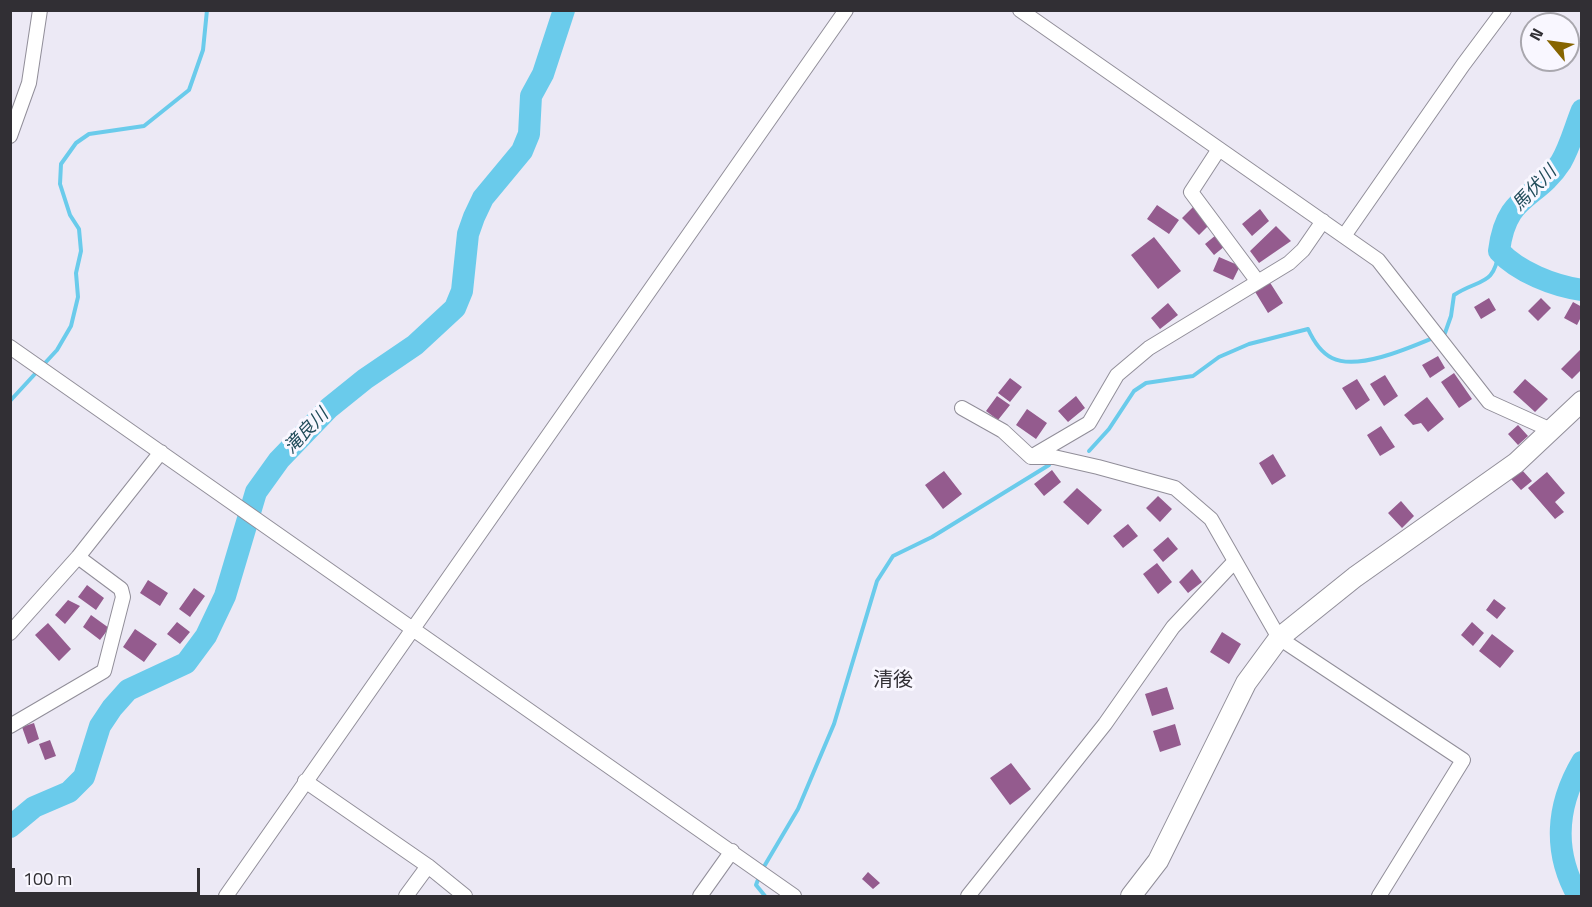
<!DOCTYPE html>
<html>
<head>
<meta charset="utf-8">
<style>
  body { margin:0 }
  #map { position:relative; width:1592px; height:907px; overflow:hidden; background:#ece9f5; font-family:"Titillium Web",sans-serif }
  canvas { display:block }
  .frame { position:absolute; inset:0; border:12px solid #312f34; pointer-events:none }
  .north { position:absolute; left:1520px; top:12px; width:60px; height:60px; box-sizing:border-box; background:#f9f7ff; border:2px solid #a9a7ae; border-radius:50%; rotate:299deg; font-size:16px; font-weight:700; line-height:24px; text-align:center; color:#312f34 }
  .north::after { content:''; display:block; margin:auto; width:21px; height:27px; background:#866400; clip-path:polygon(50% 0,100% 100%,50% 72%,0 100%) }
  .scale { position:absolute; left:12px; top:868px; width:188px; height:27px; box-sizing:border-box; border:3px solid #312f34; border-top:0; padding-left:8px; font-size:18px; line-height:21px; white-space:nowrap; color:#312f34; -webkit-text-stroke:4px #f9f7ff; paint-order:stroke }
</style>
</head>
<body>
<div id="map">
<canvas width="1592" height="907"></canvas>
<div class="frame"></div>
<div class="north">N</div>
<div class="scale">100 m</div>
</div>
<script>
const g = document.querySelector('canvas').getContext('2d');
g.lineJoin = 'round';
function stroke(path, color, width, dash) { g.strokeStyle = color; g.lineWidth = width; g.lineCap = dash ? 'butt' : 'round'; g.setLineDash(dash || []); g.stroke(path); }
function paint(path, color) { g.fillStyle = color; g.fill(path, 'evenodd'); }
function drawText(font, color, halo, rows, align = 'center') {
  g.font = font + ' "Titillium Web","Noto Sans JP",sans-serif'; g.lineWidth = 6; g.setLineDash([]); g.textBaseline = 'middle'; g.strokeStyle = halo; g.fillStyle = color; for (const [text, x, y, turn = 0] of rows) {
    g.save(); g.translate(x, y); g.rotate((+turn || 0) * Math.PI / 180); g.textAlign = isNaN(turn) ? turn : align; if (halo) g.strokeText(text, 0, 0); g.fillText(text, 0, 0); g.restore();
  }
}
stroke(new Path2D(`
  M 10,401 L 57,350 L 71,326 L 78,297 L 76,273 L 81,251 L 79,229 L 70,215 L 60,184 L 61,164 L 76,143 L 89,134 L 144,126 L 189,90 L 203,50 L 207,10
  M 1089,451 L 1109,429 L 1134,391 L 1146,383 L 1193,376 L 1219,357 L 1249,344 L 1308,329 C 1313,340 1320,352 1332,358 C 1360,372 1418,344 1445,333 L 1451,316 L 1454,295 C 1480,278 1494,287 1499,251
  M 762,870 L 798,809 L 834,724 L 877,581 L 893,556 L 932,537 L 1049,465
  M 759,877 L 756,885 L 765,896`), '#6acbeb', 4);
stroke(new Path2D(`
  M 1582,110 C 1575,127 1570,147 1561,162 C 1536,201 1506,193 1499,251 C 1518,272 1554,286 1582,290
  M 10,827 L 34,807 L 69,792 L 84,777 L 100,726 L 112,708 L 128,690 L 186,663 L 206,636 L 225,596 L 256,492 L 279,460 L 329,408 L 365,379 L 415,345 L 455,308 L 462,291 L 468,234 L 474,217 L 483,198 L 522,151 L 529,134 L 531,96 L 543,74 L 564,10
  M 1578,896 C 1553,852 1556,806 1582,762`), '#6acbeb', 22);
paint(new Path2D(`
  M 1157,205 L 1179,220 L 1169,234 L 1147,219 Z
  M 1193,207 L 1210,224 L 1199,235 L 1182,218 Z
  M 1260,209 L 1269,221 L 1252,236 L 1242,224 Z
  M 1276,226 L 1291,241 L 1259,263 L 1250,251 Z
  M 1216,235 L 1225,246 L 1214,255 L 1205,244 Z
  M 1154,237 L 1181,271 L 1158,289 L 1131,255 Z
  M 1219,257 L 1240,266 L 1233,280 L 1213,271 Z
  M 1269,281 L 1283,303 L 1268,313 L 1254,290 Z
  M 1489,298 L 1496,310 L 1481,319 L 1474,307 Z
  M 1541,298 L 1551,308 L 1538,321 L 1528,311 Z
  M 1573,302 L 1582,307 L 1582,315 L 1577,325 L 1564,318 Z
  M 1168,303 L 1178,315 L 1160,329 L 1151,318 Z
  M 1582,348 L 1582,369 L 1572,379 L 1561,369 Z
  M 1438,356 L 1445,368 L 1430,378 L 1422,365 Z
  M 1454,373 L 1472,399 L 1459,408 L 1441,382 Z
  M 1385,375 L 1398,396 L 1384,406 L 1370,384 Z
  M 1010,378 L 1022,387 L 1010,402 L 998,393 Z
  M 1357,379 L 1370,400 L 1356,410 L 1342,388 Z
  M 1525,379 L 1548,399 L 1535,412 L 1513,392 Z
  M 997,396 L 1010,405 L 998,420 L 986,411 Z
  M 1076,396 L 1085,408 L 1068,422 L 1058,411 Z
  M 1427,397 L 1444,419 L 1428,432 L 1421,423 L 1413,425 L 1404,415 Z
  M 1027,409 L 1047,423 L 1036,439 L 1016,425 Z
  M 1518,425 L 1528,436 L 1518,445 L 1508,434 Z
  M 1381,426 L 1395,447 L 1380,456 L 1367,435 Z
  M 1273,454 L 1286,476 L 1272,485 L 1259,463 Z
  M 1052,470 L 1061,482 L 1044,496 L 1034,484 Z
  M 1522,470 L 1532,481 L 1521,490 L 1511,479 Z
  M 944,471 L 962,494 L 943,509 L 925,485 Z
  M 1547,472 L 1565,493 L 1555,502 L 1564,512 L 1555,519 L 1528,488 Z
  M 1077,488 L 1102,510 L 1088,525 L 1063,502 Z
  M 1158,496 L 1172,509 L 1160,522 L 1146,508 Z
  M 1401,501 L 1414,516 L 1402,528 L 1388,513 Z
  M 1128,524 L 1138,536 L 1123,548 L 1113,536 Z
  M 1168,537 L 1178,549 L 1163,562 L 1153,550 Z
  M 1157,563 L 1172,582 L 1158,594 L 1143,574 Z
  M 1192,569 L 1202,582 L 1188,593 L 1179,582 Z
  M 148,580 L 168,593 L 160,606 L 140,593 Z
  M 87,585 L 104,598 L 96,610 L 78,597 Z
  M 194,588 L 205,596 L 190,617 L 179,609 Z
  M 1494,599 L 1506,608 L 1497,619 L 1486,610 Z
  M 68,600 L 80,606 L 65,624 L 55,615 Z
  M 91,615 L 109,628 L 100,640 L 83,627 Z
  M 177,622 L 190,632 L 180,644 L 167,634 Z
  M 1472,622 L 1484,633 L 1473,646 L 1461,635 Z
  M 48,623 L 71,649 L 59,661 L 35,635 Z
  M 135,629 L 157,644 L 144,662 L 123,647 Z
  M 1222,632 L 1241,644 L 1229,664 L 1210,652 Z
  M 1492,634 L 1514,651 L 1500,668 L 1479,651 Z
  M 1167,687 L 1174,709 L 1152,716 L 1145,694 Z
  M 34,723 L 39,739 L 28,744 L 22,727 Z
  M 1175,724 L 1181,745 L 1160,752 L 1153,731 Z
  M 50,740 L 56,756 L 45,760 L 39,744 Z
  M 1011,763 L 1031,789 L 1010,805 L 990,778 Z
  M 868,872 L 880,883 L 873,889 L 862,879 Z`), '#945b8e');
const street = new Path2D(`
  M 1020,10 L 1378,260 L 1489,402 L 1551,430
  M 10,136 L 29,83 L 40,10
  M 1219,149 L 1191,192 L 1258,282
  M 1344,236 L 1463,65 L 1504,10
  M 10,347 L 794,896
  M 962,408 L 1003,431 L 1031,457 L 1054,457 L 1098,467 L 1175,488 L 1211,519 L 1279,638 L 1463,760 L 1379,896
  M 1031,457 L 1089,423 L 1117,375 L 1149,348 L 1289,263 L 1303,250 L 1323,221
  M 10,633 L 78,557 L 161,452
  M 10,726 L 104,671 L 123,597 L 121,589 L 78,557
  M 305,781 L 428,866 L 465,896
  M 226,896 L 846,10
  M 406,896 L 428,866
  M 700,896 L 732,851
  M 968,896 L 1105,724 L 1173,627 L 1234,562`);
const secondary = new Path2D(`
  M 1131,896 L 1158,861 L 1246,683 L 1279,638 L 1355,577 L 1516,463 L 1582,401`);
stroke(street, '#918e99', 16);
stroke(secondary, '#918e99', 22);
stroke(street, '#fff', 14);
stroke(secondary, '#fff', 20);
drawText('italic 18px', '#214c5a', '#f9f7ff', [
  ["馬伏川",1535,189,-46],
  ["滝良川",307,432,-46]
]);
drawText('20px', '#312f34', '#f9f7ff', [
  ["清後",893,681]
]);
</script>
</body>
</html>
